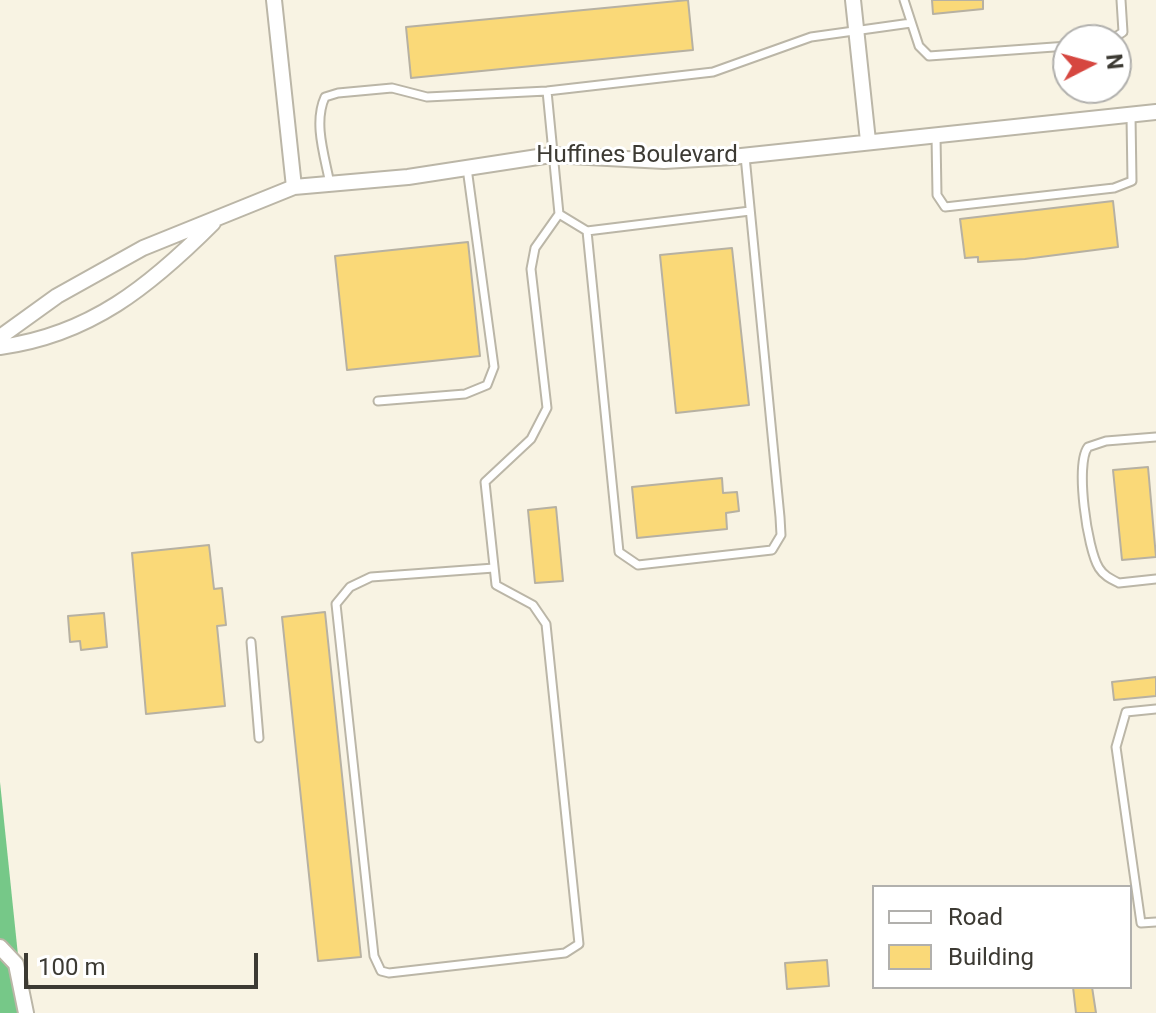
<!DOCTYPE html>
<html>
<head>
<meta charset="utf-8">
<style>
  body { margin:0 }
  #map { position:relative; width:1156px; height:1013px; overflow:hidden; background:#f8f3e3; font-family:Roboto,sans-serif }
  canvas { display:block }
  .legend { position:absolute; left:872px; top:885px; width:260px; height:104px; box-sizing:border-box; background:#fff; border:2px solid #b1b0ad; margin:0; padding:10px 14px; list-style:none; font-size:24px; color:#3c3a33 }
  .legend li { display:flex; align-items:center; gap:16px; height:40px }
  .legend b { width:40px; border:2px solid #b1b0ad }
  .north { position:absolute; left:1052px; top:24px; width:80px; height:80px; box-sizing:border-box; background:#fff; border:2px solid #b1b0ad; border-radius:50%; rotate:84deg; font-size:22px; font-weight:700; line-height:32px; text-align:center; color:#3c3a33 }
  .north::after { content:''; display:block; margin:auto; width:28px; height:36px; background:#d64740; clip-path:polygon(50% 0,100% 100%,50% 72%,0 100%) }
  .scale { position:absolute; left:24px; top:953px; width:234px; height:36px; box-sizing:border-box; border:4px solid #3c3a33; border-top:0; padding-left:10px; font-size:24px; line-height:28px; white-space:nowrap; color:#3c3a33; -webkit-text-stroke:6px #fff; paint-order:stroke }
</style>
</head>
<body>
<div id="map">
<canvas width="1156" height="1013"></canvas>
<ul class="legend">
<li><b style="height:10px;background:#fff"></b>Road</li>
<li><b style="height:22px;background:#fad978"></b>Building</li>
</ul>
<div class="north">N</div>
<div class="scale">100 m</div>
</div>
<script>
const g = document.querySelector('canvas').getContext('2d');
g.lineJoin = 'round';
function paint(path, color) { g.fillStyle = color; g.fill(path, 'evenodd'); }
function stroke(path, color, width, dash) { g.strokeStyle = color; g.lineWidth = width; g.lineCap = dash ? 'butt' : 'round'; g.setLineDash(dash || []); g.stroke(path); }
function drawText(font, color, halo, rows, align = 'center') {
  g.font = font + ' Roboto,sans-serif'; g.lineWidth = 6; g.setLineDash([]); g.textBaseline = 'middle'; g.strokeStyle = halo; g.fillStyle = color; for (const [text, x, y, turn = 0] of rows) {
    g.save(); g.translate(x, y); g.rotate((+turn || 0) * Math.PI / 180); g.textAlign = isNaN(turn) ? turn : align; if (halo) g.strokeText(text, 0, 0); g.fillText(text, 0, 0); g.restore();
  }
}
paint(new Path2D(`
  M 0,782 L 24,1013 L 0,1013 Z`), '#76c888');
const building = new Path2D(`
  M 688,0 L 693,50 L 411,78 L 406,27 Z
  M 932,0 L 983,0 L 983,9 L 933,14 Z
  M 1113,201 L 1118,247 L 1025,259 L 978,262 L 978,257 L 965,258 L 960,219 Z
  M 468,242 L 480,356 L 347,370 L 335,256 Z
  M 732,248 L 749,405 L 676,413 L 660,255 Z
  M 1148,467 L 1156,557 L 1122,560 L 1113,470 Z
  M 722,478 L 723,493 L 737,492 L 739,511 L 726,513 L 727,529 L 637,538 L 632,487 Z
  M 556,507 L 563,581 L 535,583 L 528,510 Z
  M 209,545 L 214,589 L 222,588 L 226,625 L 217,626 L 225,706 L 146,714 L 132,553 Z
  M 325,612 L 361,957 L 318,961 L 282,617 Z
  M 104,613 L 107,647 L 81,650 L 80,641 L 70,642 L 68,616 Z
  M 1156,677 L 1156,696 L 1114,700 L 1112,682 Z
  M 827,960 L 829,986 L 787,989 L 785,963 Z
  M 1073,987 L 1092,987 L 1096,1013 L 1076,1013 Z`);
paint(building, '#fad978');
stroke(building, '#b7b1a2', 2);
const lane = new Path2D(`
  M 904,0 L 919,46 L 929,56 L 1068,46
  M 1111,40 L 1123,32 L 1121,0
  M 936,136 L 937,195 L 945,207 L 1114,188 L 1132,181 L 1131,116
  M 330,184 C 325,157 313,123 325,97 L 338,93 L 392,88 L 427,97 L 547,91 L 713,72 L 811,37 L 911,23
  M 559,214 L 587,231 L 619,552 L 638,565 L 772,550 L 781,535 L 780,517 L 745,156
  M 587,231 L 750,211
  M 378,401 L 465,394 L 487,385 L 494,367 L 467,168
  M 1156,437 L 1106,441 L 1088,447 C 1075,464 1087,549 1099,568 C 1104,576 1111,579 1119,583 L 1156,579
  M 494,568 L 371,577 L 350,587 L 336,604 L 374,956 L 381,971 L 389,973 L 565,953 L 579,944 L 546,624 L 533,605 L 496,585 L 485,482 L 531,439 L 547,408 L 531,269 L 535,248 L 559,214 L 547,91
  M 251,642 L 259,738
  M 1156,709 L 1126,712 L 1116,747 L 1141,923 L 1156,922`);
const street = new Path2D(`
  M 274,0 L 294,187
  M 853,0 L 868,141
  M 0,337 L 57,296 L 143,248 L 294,187 L 408,177 L 551,155 L 664,161 L 732,157 L 1156,112
  M 0,347 C 90,335 150,286 213,223
  M 0,947 L 16,964 L 26,1013`);
stroke(lane, '#bbb6a7', 11);
stroke(street, '#bbb6a7', 18);
stroke(lane, '#fff', 7);
stroke(street, '#fff', 14);
drawText('24px', '#3c3a33', '#fff', [
  ["Huffines Boulevard",637,156]
]);
</script>
</body>
</html>
